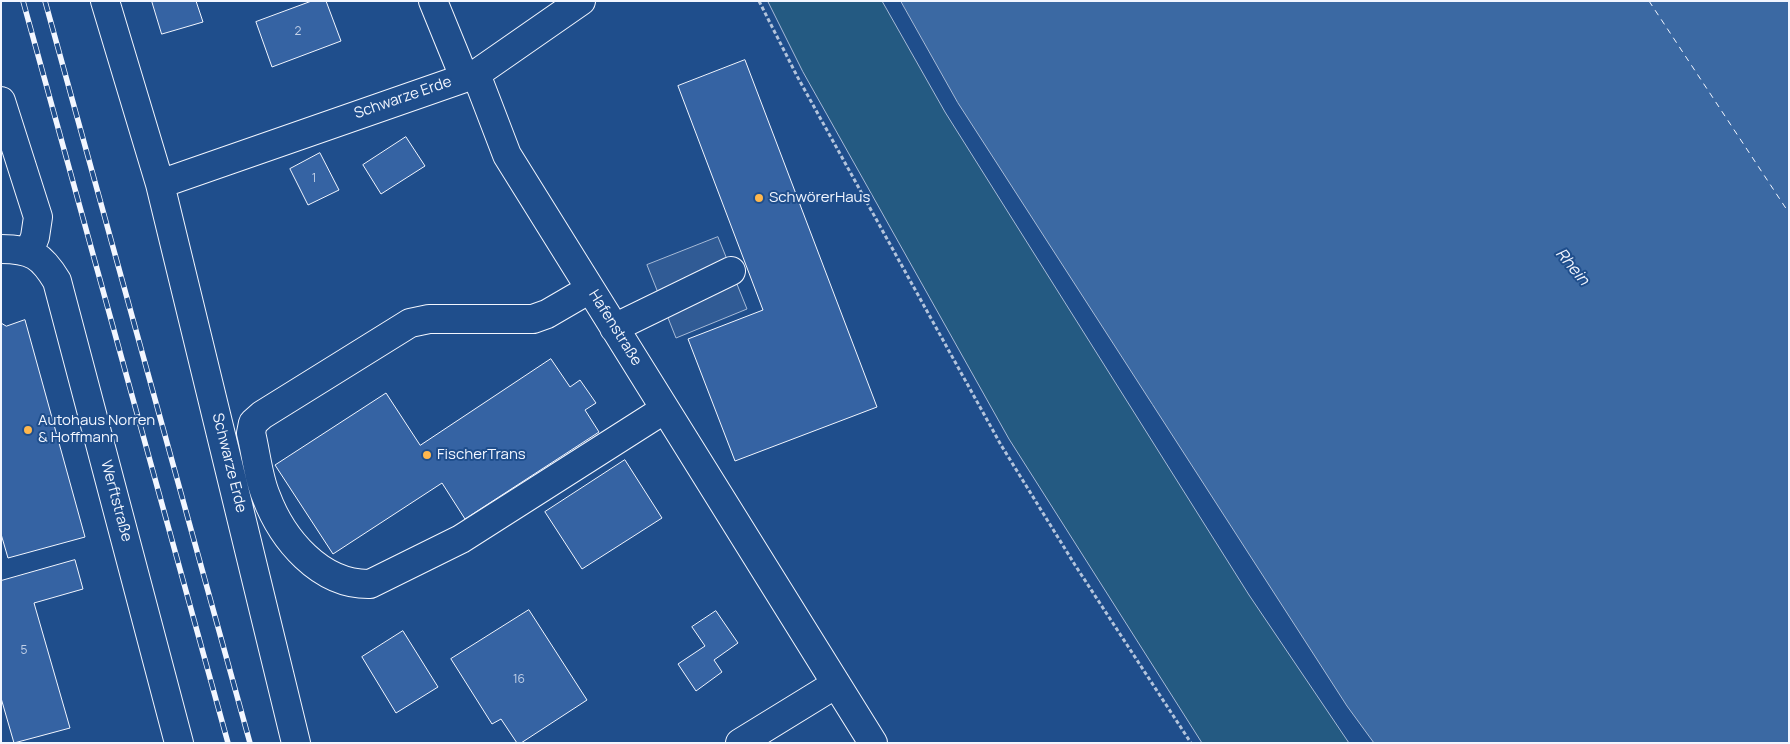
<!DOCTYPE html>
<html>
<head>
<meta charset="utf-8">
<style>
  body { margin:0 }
  #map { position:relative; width:1790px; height:744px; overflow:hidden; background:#1f4e8c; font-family:Manrope,sans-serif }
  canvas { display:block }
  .frame { position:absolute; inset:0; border:2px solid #f2f6ff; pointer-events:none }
</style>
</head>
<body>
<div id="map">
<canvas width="1790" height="744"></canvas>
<div class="frame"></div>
</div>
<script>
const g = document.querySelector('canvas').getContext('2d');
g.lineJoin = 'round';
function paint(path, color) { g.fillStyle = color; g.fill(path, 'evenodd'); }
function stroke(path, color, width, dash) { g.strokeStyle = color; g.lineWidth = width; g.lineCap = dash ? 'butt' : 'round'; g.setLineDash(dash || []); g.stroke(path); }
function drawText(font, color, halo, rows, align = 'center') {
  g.font = font + ' Manrope,sans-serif'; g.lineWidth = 4; g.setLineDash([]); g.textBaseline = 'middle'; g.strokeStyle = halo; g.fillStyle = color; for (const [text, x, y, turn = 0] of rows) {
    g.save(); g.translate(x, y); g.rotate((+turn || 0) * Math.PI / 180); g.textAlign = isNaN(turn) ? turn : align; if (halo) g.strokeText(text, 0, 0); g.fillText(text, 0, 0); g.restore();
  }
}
const green = new Path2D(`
  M 768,1 L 882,1 L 945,112 L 1249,595 L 1349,743 L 1202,743 L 1009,439 L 803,72 Z`);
paint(green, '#245a82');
stroke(green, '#a8bbd7', 1);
const parking = new Path2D(`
  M 718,237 L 747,309 L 676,338 L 647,265 Z`);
paint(parking, '#305b95');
stroke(parking, '#a8bbd7', 1);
const water = new Path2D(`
  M 901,1 L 1789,1 L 1789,743 L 1374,743 L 1347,706 L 958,103 Z`);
paint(water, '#3b69a3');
stroke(water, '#a8bbd7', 1);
stroke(new Path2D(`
  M 1649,1 L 1789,213`), '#f2f6ff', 1, [6, 5]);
const building = new Path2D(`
  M 152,1 L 196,1 L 203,22 L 162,34 Z
  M 312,1 L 326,1 L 341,41 L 272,67 L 256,22 Z
  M 745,60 L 877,407 L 735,461 L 688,339 L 763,310 L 678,86 Z
  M 406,137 L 425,166 L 381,194 L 363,165 Z
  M 320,153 L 339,190 L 308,205 L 290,169 Z
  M 25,320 L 85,537 L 8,558 L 1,534 L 1,323 L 6,326 Z
  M 551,359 L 570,387 L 580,380 L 596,403 L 585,410 L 599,432 L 465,519 L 442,483 L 333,554 L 275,465 L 386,393 L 420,445 Z
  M 625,460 L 662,518 L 582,569 L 545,512 Z
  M 75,560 L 83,589 L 34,603 L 70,728 L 14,743 L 1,698 L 1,581 Z
  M 529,610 L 587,700 L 521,743 L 517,743 L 501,719 L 492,724 L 451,659 Z
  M 716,611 L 738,643 L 714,660 L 722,672 L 696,691 L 678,664 L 705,646 L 692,627 Z
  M 403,631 L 438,687 L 396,713 L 362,657 Z`);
paint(building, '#3563a3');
stroke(building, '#f2f6ff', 1);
const minor = new Path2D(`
  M 105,1 L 160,184 L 476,74 L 581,1
  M 433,1 L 464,77
  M 476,74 L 507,155 L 873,743
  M 1,101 L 38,217 L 35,237 L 29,252
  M 160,184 L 296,743
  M 1,249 C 32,249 42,256 57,281 L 179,743
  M 590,289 L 547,314 L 533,319 L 429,319 L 410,323 L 262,415 L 253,423 L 251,433 C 256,453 258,477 266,496 C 282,539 320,585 370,584 L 461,539 L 665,409
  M 614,328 L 731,271
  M 740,743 L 836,684`);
stroke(minor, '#f2f6ff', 30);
stroke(new Path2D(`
  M 759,1 L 797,76 L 1001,445 L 1075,565 L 1191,743`), '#b3c4dc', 3, [4, 2.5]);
stroke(minor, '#1f4e8c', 28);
const rail = new Path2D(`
  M 23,1 L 228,743
  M 45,1 L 250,743`);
stroke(rail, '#f2f6ff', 5.5);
stroke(rail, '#1f4e8c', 4, [11]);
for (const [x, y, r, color] of [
  [759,198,5,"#ffb74d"],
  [28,430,5,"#ffb74d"],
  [427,455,5,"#ffb74d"]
]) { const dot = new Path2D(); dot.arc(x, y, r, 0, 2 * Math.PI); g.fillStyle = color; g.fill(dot); stroke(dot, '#1f4e8c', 2); }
drawText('12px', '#c3d1e8', null, [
  ["2",298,32],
  ["1",314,179],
  ["5",24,651],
  ["16",519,680]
]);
drawText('15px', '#f2f6ff', '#1f4e8c', [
  ["Schwarze Erde",403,98,-19],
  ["Hafenstraße",615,328,58],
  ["Schwarze Erde",229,463,76],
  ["Werftstraße",116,501,75]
]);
drawText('15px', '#f2f6ff', '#1f4e8c', [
  ["SchwörerHaus",769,198],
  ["Autohaus Norren",38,421],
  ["& Hoffmann",38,438],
  ["FischerTrans",437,455]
], 'left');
drawText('italic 16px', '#f2f6ff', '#1f4e8c', [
  ["Rhein",1572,267,50]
]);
</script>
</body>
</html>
